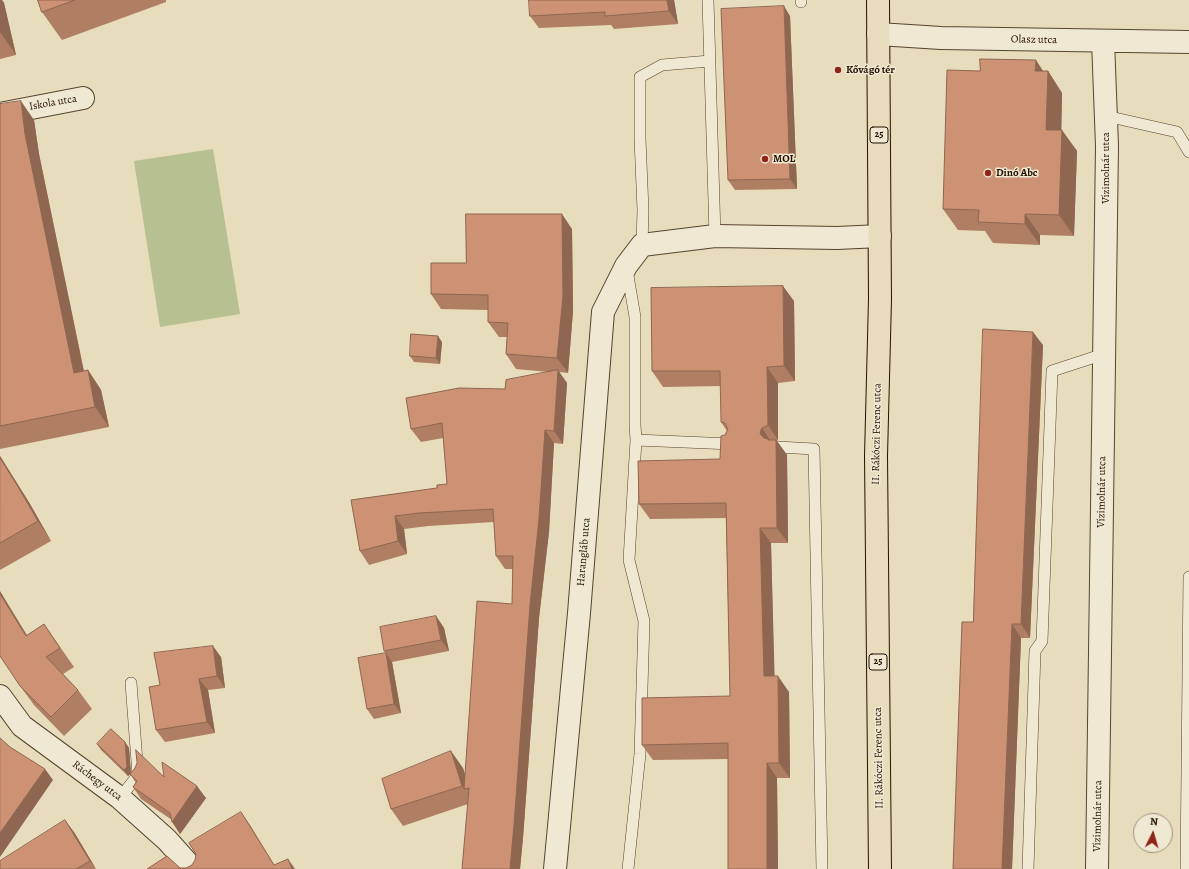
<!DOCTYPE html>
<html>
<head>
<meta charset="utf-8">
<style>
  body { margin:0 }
  #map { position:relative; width:1189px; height:869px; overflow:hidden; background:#e7dcbb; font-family:Alegreya,serif }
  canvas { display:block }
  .north { position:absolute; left:1133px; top:813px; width:40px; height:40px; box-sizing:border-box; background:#efe8d3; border:1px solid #9e927f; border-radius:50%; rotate:5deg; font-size:11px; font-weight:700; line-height:16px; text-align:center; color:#241200 }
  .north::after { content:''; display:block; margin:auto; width:14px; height:18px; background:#8f2418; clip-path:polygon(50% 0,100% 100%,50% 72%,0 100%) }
</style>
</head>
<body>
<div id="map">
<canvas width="1189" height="869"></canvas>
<div class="north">N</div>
</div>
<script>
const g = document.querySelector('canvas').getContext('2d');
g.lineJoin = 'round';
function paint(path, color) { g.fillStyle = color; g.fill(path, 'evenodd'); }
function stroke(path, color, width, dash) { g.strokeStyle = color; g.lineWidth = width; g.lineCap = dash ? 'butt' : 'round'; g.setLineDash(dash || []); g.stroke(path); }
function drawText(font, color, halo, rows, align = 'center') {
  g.font = font + ' Alegreya,serif'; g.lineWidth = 3; g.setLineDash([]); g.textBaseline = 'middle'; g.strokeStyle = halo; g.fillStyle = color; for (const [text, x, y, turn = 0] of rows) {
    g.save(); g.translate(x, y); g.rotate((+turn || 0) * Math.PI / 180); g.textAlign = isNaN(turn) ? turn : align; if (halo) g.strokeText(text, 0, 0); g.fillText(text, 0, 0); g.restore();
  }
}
paint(new Path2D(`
  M 213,149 L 240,314 L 160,327 L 134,161 Z`), '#b6c090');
const lane = new Path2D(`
  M 708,0 L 715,236
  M 801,2 L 801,0
  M 1106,116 L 1177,132 L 1189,152
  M 642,245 L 643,210 L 640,139 L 640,77 L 662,65 L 710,61
  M 627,270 L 635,317 L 635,425 L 636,440 L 629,560 L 644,621 L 640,754 L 628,869
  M 636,440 L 732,444
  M 778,447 L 814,449 L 822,869
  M 120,798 L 138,775 L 131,683
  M 1028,869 L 1035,651 L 1042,641 L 1052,371 L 1104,354
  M 1186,869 L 1189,577`);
const street = new Path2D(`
  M 878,34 L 941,38 L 1189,42
  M 0,114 L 83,98
  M 0,696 L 22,726 L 120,798 L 167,840 L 193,869
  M 555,869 L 579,613 L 603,312 L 626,266 L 642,245 L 715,236 L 837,238 L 880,236
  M 1097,869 L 1107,146 L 1103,41`);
const primary = new Path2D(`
  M 878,0 L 880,299 L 876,456 L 880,869`);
stroke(lane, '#55442f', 12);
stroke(street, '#55442f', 24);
stroke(primary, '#241200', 24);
stroke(lane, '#efe8d3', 11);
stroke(street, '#efe8d3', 22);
stroke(primary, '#e7dcbb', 22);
paint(new Path2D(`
  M 0,0 L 2,0 L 4,3 L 16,55 L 0,59 Z
  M 38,0 L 166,0 L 166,2 L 62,40 L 42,12 Z
  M 674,0 L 678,24 L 614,29 L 611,25 L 539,28 L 530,16 Z
  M 790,16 L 797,189 L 735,190 L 728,180 Z
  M 980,71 L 1048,71 L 1062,93 L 1061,130 L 1077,151 L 1074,236 L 1040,235 L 1040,245 L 993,243 L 985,231 L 958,230 L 943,209 Z
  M 0,104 L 34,120 L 39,154 L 84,371 L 88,370 L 101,390 L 109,427 L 0,449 Z
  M 572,229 L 573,311 L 568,373 L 559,372 L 567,383 L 563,444 L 554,443 L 549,532 L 539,618 L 523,838 L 520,869 L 462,869 L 468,804 L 403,826 L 391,809 L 463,768 L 465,775 L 512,604 L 513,569 L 505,569 L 496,556 L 494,522 L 428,526 L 404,529 L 407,554 L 369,565 L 360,551 L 351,500 L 437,488 L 447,484 L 443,438 L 421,442 L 411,429 L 505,389 L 549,372 L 516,369 L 506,354 L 507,337 L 499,337 L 488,322 L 488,310 L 441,309 L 431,294 L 466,263 Z
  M 794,301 L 795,381 L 778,383 L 778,440 L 777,441 L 787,455 L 788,543 L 771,543 L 774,676 L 789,692 L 790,778 L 777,778 L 778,869 L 728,869 L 728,759 L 653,760 L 642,745 L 730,696 L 726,518 L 650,519 L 639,504 L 720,459 L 725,435 L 727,431 L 721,422 L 721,386 L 663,387 L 652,371 Z
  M 442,342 L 440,364 L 414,362 L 410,356 Z
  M 1043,345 L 1030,638 L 1021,638 L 1012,869 L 953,869 L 973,622 Z
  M 0,456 L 30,504 L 51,541 L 0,570 Z
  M 436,616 L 444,628 L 449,651 L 392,662 L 401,713 L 374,719 L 367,709 L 386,653 L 384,651 Z
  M 44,624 L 74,667 L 63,674 L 78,690 L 92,709 L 64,736 L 34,705 L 20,686 L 27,635 Z
  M 221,657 L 225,688 L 208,690 L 215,733 L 165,742 L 156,730 L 160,685 Z
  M 125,742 L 129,748 L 131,773 L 128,776 L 101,750 L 97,744 Z
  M 130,774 L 164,777 L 206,798 L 180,834 L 172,820 L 141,799 L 133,787 L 136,783 Z
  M 74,832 L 96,869 L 0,869 Z`), '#af7e63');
paint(new Path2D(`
  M 0,0 L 2,0 L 4,3 L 16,55 L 0,32 Z
  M 667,0 L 674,0 L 678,24 L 669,11 Z
  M 784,6 L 790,16 L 797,189 L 790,179 Z
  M 1036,60 L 1047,77 L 1048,71 L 1062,93 L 1061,151 L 1046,130 L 1035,71 Z
  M 21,101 L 34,120 L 39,154 L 88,392 L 74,373 L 25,134 Z
  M 1062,130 L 1077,151 L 1074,236 L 1059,215 Z
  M 562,214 L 572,229 L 573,311 L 568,373 L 557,358 Z
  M 1025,214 L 1040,235 L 1040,245 L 1025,224 Z
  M 783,286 L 794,301 L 795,381 L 784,366 Z
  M 1033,332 L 1043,345 L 1030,638 L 1021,624 Z
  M 438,336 L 442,342 L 440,364 L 436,358 Z
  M 767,367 L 778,383 L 778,440 L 768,425 Z
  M 88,370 L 101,390 L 109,427 L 95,407 Z
  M 558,370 L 567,383 L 563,444 L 554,431 Z
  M 762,428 L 772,443 L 776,440 L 787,455 L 788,543 L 777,528 L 760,432 Z
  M 545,430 L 554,443 L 549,532 L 539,618 L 523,838 L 520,869 L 510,869 L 530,605 Z
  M 0,456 L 30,504 L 51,541 L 38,521 L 0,458 Z
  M 395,516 L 404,529 L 407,554 L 398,541 Z
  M 760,528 L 771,543 L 775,691 L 764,676 Z
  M 0,591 L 39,655 L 26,636 L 0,594 Z
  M 436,616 L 444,628 L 449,651 L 441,640 Z
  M 1012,624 L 1021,638 L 1012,869 L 1002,869 Z
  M 213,646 L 221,657 L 225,688 L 217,676 Z
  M 386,653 L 392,662 L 401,713 L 394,704 Z
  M 778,676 L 789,692 L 790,778 L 779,763 Z
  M 199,679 L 208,690 L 215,733 L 207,722 Z
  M 125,742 L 129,748 L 131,773 L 128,776 L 124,770 Z
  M 451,751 L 463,768 L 469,788 L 464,789 L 473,802 L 462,786 Z
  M 767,763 L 777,778 L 778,869 L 767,869 Z
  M 45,769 L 53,780 L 0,857 L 0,833 Z
  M 197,786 L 206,798 L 180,834 L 172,822 Z
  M 241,812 L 250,825 L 277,869 Z
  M 65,820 L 74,832 L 96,869 L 90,861 Z
  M 288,859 L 295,869 L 292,869 Z`), '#8f6650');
const building = new Path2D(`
  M 38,0 L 75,0 L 42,12 Z
  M 529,0 L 667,0 L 669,11 L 605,16 L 605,12 L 530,16 Z
  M 784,6 L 790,179 L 728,180 L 721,9 Z
  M 980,59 L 1036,60 L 1035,71 L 1048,71 L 1046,130 L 1062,130 L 1059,215 L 1025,214 L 1025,224 L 978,222 L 979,210 L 943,209 L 947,70 L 980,71 Z
  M 21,101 L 25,134 L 74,373 L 88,370 L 95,407 L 0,426 L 0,104 Z
  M 466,214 L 562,214 L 563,296 L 557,358 L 506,354 L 508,323 L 488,322 L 488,295 L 431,294 L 431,263 L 466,263 Z
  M 783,286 L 784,366 L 767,367 L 768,425 L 762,428 L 760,432 L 761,435 L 764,438 L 768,439 L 768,440 L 776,440 L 777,528 L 760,528 L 764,676 L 778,676 L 779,763 L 767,763 L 767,869 L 728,869 L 728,743 L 642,745 L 642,698 L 730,696 L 726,503 L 639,504 L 638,461 L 720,459 L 721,436 L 725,435 L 728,429 L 725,423 L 721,422 L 720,371 L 652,371 L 651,288 Z
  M 983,329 L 1033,332 L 1021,624 L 1012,624 L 1002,869 L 953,869 L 962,622 L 973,622 Z
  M 411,334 L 438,336 L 436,358 L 410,356 Z
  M 558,370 L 554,431 L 545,430 L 539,519 L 530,605 L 514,825 L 510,869 L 462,869 L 469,788 L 464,789 L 477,601 L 512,604 L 513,556 L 496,556 L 493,509 L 419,513 L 395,516 L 398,541 L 360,551 L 351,500 L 437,488 L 437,485 L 447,484 L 442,423 L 411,429 L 406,398 L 459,388 L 505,389 L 506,380 Z
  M 0,458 L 17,485 L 38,521 L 0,543 Z
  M 0,594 L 26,636 L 44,624 L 60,648 L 46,657 L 78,690 L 51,717 L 20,686 L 0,656 Z
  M 436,616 L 441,640 L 384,651 L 380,627 Z
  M 213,646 L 217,676 L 199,679 L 207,722 L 156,730 L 149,687 L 160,685 L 154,653 Z
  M 386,653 L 394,704 L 367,709 L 358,658 Z
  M 111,729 L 125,742 L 127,767 L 124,770 L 97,744 Z
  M 0,738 L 10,747 L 45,769 L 0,833 Z
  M 136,750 L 164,777 L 162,762 L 197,786 L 172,822 L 170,813 L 133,787 L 137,781 L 130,774 L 135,768 L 137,763 Z
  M 451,751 L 462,786 L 391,809 L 382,779 Z
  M 241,812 L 274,865 L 288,859 L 292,869 L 147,869 L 167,856 L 180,868 L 186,868 L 192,865 L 195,860 L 196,854 L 189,843 Z
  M 65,820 L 90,861 L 76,869 L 0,869 L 0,861 Z`);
paint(building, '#cc9273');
stroke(building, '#8f6650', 1);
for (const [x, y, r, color] of [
  [838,70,4,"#8f2418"],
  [765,159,4,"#8f2418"],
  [988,173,4,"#8f2418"]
]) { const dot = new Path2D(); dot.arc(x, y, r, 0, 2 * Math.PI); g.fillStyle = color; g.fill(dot); stroke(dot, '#efe8d3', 1.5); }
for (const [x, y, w] of [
  [879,135,18],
  [878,662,18]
]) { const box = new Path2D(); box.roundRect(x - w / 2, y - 8, w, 16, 3); g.fillStyle = '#efe8d3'; g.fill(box); stroke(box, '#241200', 1); }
drawText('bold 10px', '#241200', null, [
  ["25",879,135],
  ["25",878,662]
]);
drawText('11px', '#241200', '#efe8d3', [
  ["Olasz utca",1034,40,1],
  ["Iskola utca",53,103,-10],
  ["Vízimolnár utca",1106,168,-90],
  ["II. Rákóczi Ferenc utca",877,434,-89],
  ["Vízimolnár utca",1102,492,-89],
  ["Harangláb utca",584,552,-85],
  ["II. Rákóczi Ferenc utca",879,758,-91],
  ["Ráchegy utca",97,781,37],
  ["Vízimolnár utca",1098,816,-89]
]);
drawText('bold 11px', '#241200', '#efe8d3', [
  ["Kővágó tér",846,70],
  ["MOL",773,159],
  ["Dinó Abc",996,173]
], 'left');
</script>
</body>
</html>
